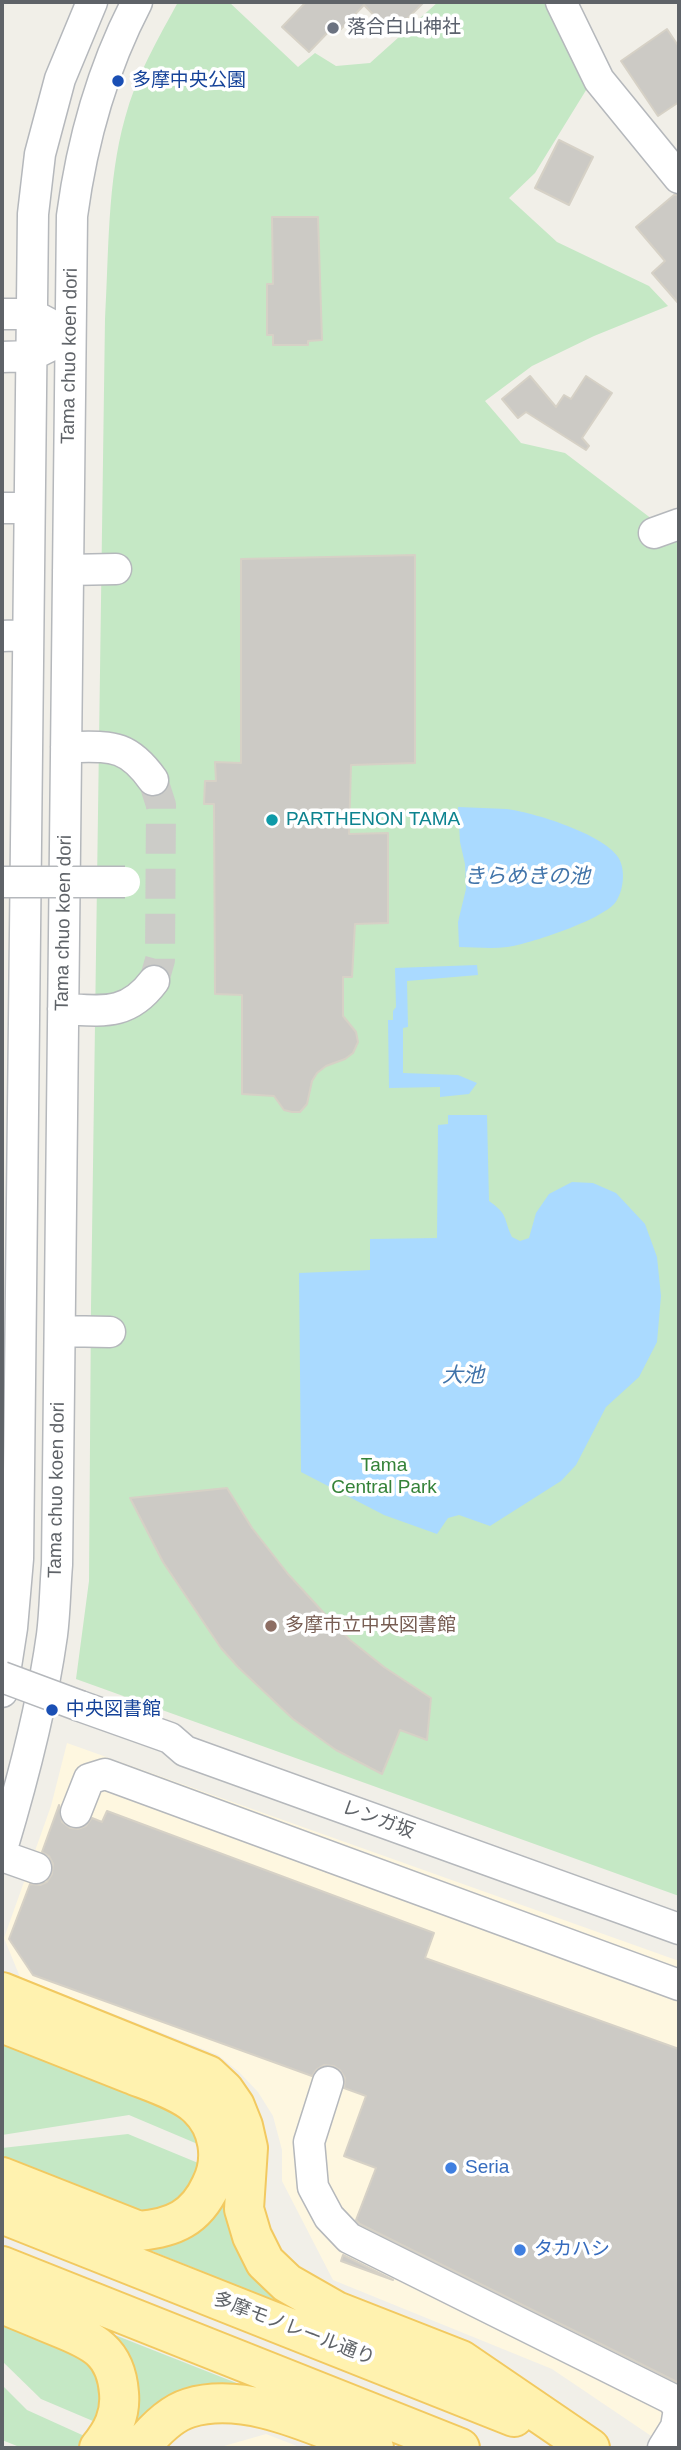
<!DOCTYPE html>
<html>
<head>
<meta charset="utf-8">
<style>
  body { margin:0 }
  #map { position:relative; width:681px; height:2450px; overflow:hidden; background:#f1efe8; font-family:Arial,sans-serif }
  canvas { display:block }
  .frame { position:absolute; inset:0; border:4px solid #5f6368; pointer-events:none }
</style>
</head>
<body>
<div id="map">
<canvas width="681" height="2450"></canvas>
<div class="frame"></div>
</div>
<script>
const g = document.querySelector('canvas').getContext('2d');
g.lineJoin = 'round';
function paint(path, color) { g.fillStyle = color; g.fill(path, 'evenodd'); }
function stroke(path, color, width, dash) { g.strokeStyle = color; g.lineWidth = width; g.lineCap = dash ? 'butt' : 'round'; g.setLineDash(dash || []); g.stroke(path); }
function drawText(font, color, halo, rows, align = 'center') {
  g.font = font + ' Arial,"Noto Sans JP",sans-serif'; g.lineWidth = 7; g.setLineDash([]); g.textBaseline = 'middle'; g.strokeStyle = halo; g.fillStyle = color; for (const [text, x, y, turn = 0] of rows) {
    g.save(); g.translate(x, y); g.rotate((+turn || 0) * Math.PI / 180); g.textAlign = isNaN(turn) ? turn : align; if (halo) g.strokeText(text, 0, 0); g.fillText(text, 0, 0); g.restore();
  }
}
paint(new Path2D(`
  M 67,1743 L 679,1961 L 679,2448 L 669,2448 L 552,2369 L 333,2280 L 282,2181 L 282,2150 L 273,2116 L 258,2092 L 239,2072 L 218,2055 L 20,1977 L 4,1938 L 51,1806 Z
  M 266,2434 L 302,2448 L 217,2448 Z`), '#fef7e0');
paint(new Path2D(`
  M 178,2 L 229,2 L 298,67 L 315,53 L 336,66 L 370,63 L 438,2 L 546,2 L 588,87 L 535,173 L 509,198 L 557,242 L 649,286 L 668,306 L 594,336 L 532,366 L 485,401 L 521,443 L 565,453 L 673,535 L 679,534 L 679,1896 L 76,1679 L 89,1581 L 91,1306 L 105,319 C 109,253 107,182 125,118 C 136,76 158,39 178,2 Z
  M 2,2041 L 185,2116 L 200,2145 L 129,2115 L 2,2135 Z
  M 128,2134 L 203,2165 L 199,2180 L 155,2219 L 2,2166 L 2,2148 Z
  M 238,2175 L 305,2313 L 122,2239 Z
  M 2,2315 L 85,2350 L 102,2377 L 100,2424 L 41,2399 L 2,2361 Z
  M 97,2328 L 305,2410 L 246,2396 L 126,2448 Z
  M 2,2385 L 27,2410 L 91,2439 L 79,2448 L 22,2448 L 2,2440 Z`), '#c5e8c5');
paint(new Path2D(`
  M 458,807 C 474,808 491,808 506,809 C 533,812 603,834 618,857 C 626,869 624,891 615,903 C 601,920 530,944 507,947 C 491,949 475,947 459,947 L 458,922 L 466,889 L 465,864 L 460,842 Z
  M 477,965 L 478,975 L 407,981 L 408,1027 L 403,1028 L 403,1073 L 458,1075 L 477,1083 L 469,1094 L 440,1097 L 440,1087 L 389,1088 L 388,1020 L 393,1020 L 393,1011 L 396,1007 L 395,968 Z
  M 448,1115 L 487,1115 L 489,1201 C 509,1215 503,1218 512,1237 L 520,1241 L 529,1238 L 536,1213 L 549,1194 L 572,1182 L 593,1183 L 616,1193 L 645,1224 L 657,1257 L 661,1296 L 657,1342 L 639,1377 L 606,1407 L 576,1465 L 561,1481 L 490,1526 L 459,1515 L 448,1518 L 437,1534 L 384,1515 L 301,1472 L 299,1273 L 370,1270 L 370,1239 L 437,1238 L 438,1125 L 448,1124 Z`), '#aadaff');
const building = new Path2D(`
  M 306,2 L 424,2 L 392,34 L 364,5 L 339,31 L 334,26 L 309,52 L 282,27 Z
  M 667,29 L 679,47 L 679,102 L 658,116 L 621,61 Z
  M 559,140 L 593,157 L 569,205 L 535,188 Z
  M 674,195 L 679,195 L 679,304 L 652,273 L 665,261 L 636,227 Z
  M 272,217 L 318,217 L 322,340 L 308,341 L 308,345 L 273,345 L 273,335 L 267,335 L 267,284 L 273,284 Z
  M 530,376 L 556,407 L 564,395 L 571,399 L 586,376 L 612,393 L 582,438 L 589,446 L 586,450 L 526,412 L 518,418 L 502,399 Z
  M 415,555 L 415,763 L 351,765 L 349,834 L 388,833 L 388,923 L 355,924 L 352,977 L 343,977 L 343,1016 L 356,1032 L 358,1042 L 353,1053 L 345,1059 L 326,1066 L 317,1073 L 312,1081 L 307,1104 L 300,1112 L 292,1112 L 284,1110 L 274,1096 L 242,1094 L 242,995 L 215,994 L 214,804 L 204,804 L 205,781 L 216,781 L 215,762 L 241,763 L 241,559 Z
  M 227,1488 L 252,1528 L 288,1574 L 323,1612 L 350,1640 L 384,1667 L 431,1698 L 427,1740 L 400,1730 L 382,1774 L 336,1750 L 293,1719 L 238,1667 L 221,1648 L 163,1562 L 130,1498 Z
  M 59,1805 L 62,1822 L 70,1828 L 78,1829 L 86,1826 L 92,1818 L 102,1822 L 107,1811 L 434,1933 L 425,1958 L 679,2049 L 679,2383 L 360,2224 L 356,2220 L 376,2168 L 344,2156 L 366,2096 L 344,2088 L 345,2078 L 340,2070 L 334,2066 L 324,2065 L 317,2069 L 312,2076 L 33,1975 L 9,1939 L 30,1884 L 40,1885 L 47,1882 L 52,1874 L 53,1864 L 49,1856 L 42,1852 Z
  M 343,2255 L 393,2280 L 341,2261 Z`);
paint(building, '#cccac5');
stroke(building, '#d6d1c6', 2);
stroke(new Path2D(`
  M 153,780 L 161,805 L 160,960 L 154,981`), '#ccccc8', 30, [30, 15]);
const minor = new Path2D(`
  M 561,2 L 599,80 L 679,178
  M 2,314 L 31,314 L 48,323
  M 2,357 L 30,356 L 48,347
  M 2,508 L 29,508
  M 654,533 L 679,524
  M 68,570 L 116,569
  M 2,636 L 27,635
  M 66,747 C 109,747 126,742 153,780
  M 63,1009 C 103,1011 128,1016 154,981
  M 60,1331 L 110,1332
  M 2,1692 L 12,1628 L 18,1559 L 33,214 L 40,154 L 60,79 L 92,2
  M 80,1706 L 170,1738 L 185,1751 L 679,1929
  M 76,1812 L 89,1779 L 105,1774 L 679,1985
  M 2,1849 C 23,1779 42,1707 52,1635 C 55,1612 55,1588 57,1565 L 72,216 C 82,141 102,69 137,2
  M 2,1856 L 36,1868
  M 328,2082 L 309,2142 L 313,2187 L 329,2217 L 349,2238 L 672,2399 L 679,2409 L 676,2427 L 663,2448`);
const major = new Path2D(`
  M 2,1992 L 208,2075 L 224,2090 L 235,2106 L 243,2126 L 248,2148 L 244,2209 L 252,2236 L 265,2262 L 287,2283 L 336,2311 L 461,2360 L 590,2448
  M 2,2023 C 45,2040 88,2057 131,2074 C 151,2082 183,2092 198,2107 C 219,2127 224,2159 211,2185 C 196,2218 173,2228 139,2231 L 2,2177
  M 2,2214 L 514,2417
  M 2,2266 L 460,2448
  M 2,2304 C 20,2311 39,2319 58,2327 C 93,2341 116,2351 119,2393 C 121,2415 112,2432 99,2448
  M 140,2448 C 152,2433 169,2414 189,2408 C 248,2390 319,2428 374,2448`);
stroke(minor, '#b5b8bc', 33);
stroke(major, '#f2c960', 42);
stroke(minor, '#fff', 30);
stroke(major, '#fff2af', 38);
const minorBridge = new Path2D(`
  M 2,882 L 125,882
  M 2,1677 L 80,1706`);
stroke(minorBridge, '#b5b8bc', 33, []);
stroke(minorBridge, '#fff', 30);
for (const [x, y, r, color] of [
  [333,28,7,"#6b7280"],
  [118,81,7,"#1a4fb4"],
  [272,820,7,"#0f9aa8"],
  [271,1626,7,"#8d6e63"],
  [52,1710,7,"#1a4fb4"],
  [451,2168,7,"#3f7fe0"],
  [520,2250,7,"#3f7fe0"]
]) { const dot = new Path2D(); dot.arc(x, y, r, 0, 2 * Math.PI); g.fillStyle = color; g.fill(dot); stroke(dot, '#fff', 2.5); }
drawText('19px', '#5b616d', '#fff', [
  ["落合白山神社",347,28]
], 'left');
drawText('19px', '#164399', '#fff', [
  ["多摩中央公園",132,81],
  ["中央図書館",66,1710]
], 'left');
drawText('19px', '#5f6368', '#fff', [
  ["Tama chuo koen dori",70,356,-89],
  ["Tama chuo koen dori",64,923,-89],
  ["Tama chuo koen dori",57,1490,-89],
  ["レンガ坂",378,1820,20],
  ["多摩モノレール通り",294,2329,21]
]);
drawText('19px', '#0d838f', '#fff', [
  ["PARTHENON TAMA",286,820]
], 'left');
drawText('19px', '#348238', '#fff', [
  ["Tama",384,1466],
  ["Central Park",384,1488]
]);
drawText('19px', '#785e54', '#fff', [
  ["多摩市立中央図書館",285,1626]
], 'left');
drawText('19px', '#366cbe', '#fff', [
  ["Seria",465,2168],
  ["タカハシ",534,2250]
], 'left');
drawText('italic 21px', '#4174aa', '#fff', [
  ["きらめきの池",527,877],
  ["大池",463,1376]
]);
</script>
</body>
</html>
